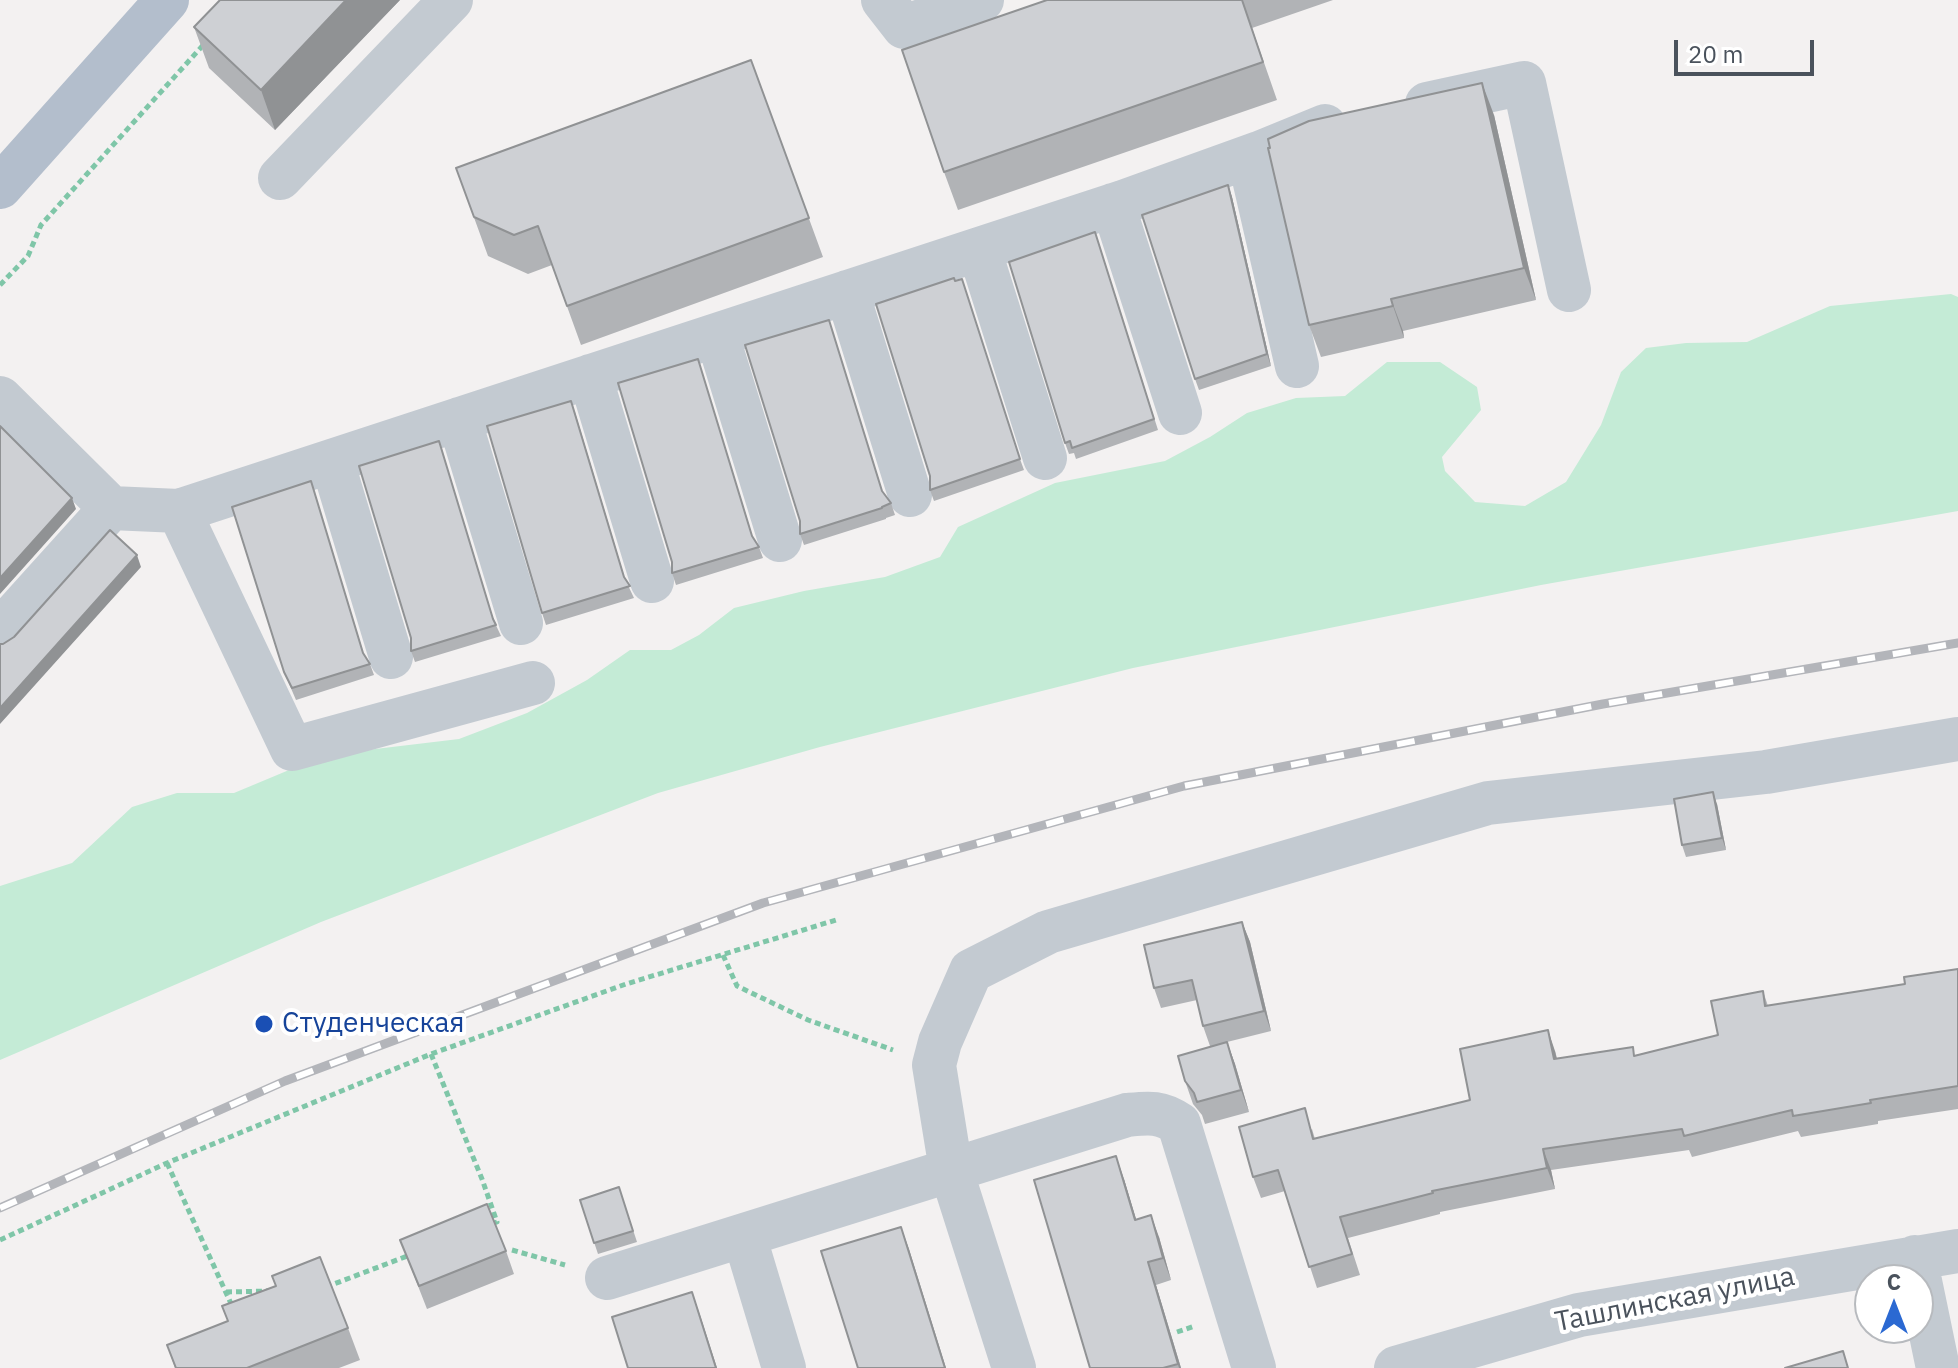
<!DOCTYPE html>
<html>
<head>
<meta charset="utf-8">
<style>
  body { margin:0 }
  #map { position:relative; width:1958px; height:1368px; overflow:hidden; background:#f3f1f1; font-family:"IBM Plex Sans",sans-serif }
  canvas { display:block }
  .north { position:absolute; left:1854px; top:1264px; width:80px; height:80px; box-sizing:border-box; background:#fff; border:2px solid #b7babe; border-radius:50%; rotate:0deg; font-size:22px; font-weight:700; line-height:32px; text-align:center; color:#4a525c }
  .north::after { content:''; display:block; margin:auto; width:28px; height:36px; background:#2b69d2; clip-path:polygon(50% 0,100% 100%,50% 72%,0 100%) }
  .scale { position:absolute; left:1674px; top:40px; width:140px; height:36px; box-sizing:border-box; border:4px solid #4a525c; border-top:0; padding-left:10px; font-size:24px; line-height:28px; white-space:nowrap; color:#4a525c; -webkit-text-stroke:6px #fff; paint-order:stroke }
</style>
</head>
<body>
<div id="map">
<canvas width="1958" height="1368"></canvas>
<div class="north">С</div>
<div class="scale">20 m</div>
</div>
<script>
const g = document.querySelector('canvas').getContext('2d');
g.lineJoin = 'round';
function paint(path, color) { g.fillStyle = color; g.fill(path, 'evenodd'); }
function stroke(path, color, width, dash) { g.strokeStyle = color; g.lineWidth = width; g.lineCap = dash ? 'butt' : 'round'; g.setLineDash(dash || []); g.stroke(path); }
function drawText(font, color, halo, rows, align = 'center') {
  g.font = font + ' "IBM Plex Sans",sans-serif'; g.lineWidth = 8; g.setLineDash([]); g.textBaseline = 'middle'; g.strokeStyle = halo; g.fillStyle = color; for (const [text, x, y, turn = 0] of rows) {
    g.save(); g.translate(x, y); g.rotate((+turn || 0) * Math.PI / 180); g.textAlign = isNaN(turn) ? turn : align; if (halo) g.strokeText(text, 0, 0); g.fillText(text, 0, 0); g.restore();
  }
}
paint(new Path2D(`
  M 1951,294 L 1958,297 L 1958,511 L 1541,585 L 1133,668 L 820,747 L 658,793 L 321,922 L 0,1060 L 0,886 L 72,863 L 132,807 L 177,793 L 234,793 L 325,755 L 459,739 L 527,713 L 587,680 L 630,650 L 671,650 L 699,635 L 734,608 L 804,591 L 885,577 L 940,557 L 958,527 L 1055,483 L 1165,461 L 1210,437 L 1247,413 L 1296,398 L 1345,396 L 1387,362 L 1440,362 L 1477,387 L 1481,410 L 1442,457 L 1445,471 L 1475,502 L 1525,506 L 1566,482 L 1601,425 L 1621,372 L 1646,348 L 1686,343 L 1747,342 L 1830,306 Z`), '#c4ebd6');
stroke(new Path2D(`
  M 0,285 L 28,256 L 41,225 L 205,43
  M 723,955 L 737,986 L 808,1020 L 893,1050
  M 431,1054 L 482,1179 L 497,1222 L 491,1224
  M 167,1163 L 233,1308
  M 0,1240 L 167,1163 L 431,1054 L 626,984 L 836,920
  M 512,1250 L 565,1265
  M 326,1287 L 410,1255
  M 226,1292 L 269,1291
  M 1177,1332 L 1195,1326`), '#7fc6a8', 5, [6, 4]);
stroke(new Path2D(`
  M 883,0 L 904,27 L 982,0
  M 1427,104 L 1524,83 L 1569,290
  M 1249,157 L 1297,366
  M 280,178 L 451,0
  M 1113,205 L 1180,413
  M 979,249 L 1045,458
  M 847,292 L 910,495
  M 717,335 L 780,540
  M 590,376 L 652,581
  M 0,398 L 111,508 L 179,511 L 1123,202 L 1259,153 L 1325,126
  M 459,419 L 521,623
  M 332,461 L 391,657
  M 179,511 L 292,749 L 533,683
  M 0,631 L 111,508
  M 744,1235 L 784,1368
  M 1915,1257 L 1938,1368
  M 607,1278 L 1127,1115 C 1148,1113 1160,1111 1179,1124 L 1254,1368
  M 1014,1368 L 951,1170 L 934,1065 L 940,1042 L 971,971 L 1048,932 L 1488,803 L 1766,772 L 1958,739
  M 1396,1368 L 1579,1315 L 1958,1251`), '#c3cad1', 44);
stroke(new Path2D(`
  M 0,187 L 167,0`), '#b3becc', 44);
const rail = new Path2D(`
  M 0,1208 L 285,1081 L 763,903 L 1184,786 L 1603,704 L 1958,643`);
stroke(rail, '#b3b5ba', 9);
stroke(rail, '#fff', 6, [18]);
paint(new Path2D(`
  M 400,0 L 275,130 L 209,68 L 194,27 Z
  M 1047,0 L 1333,0 L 1252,28 L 1277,100 L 958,210 L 944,172 Z
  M 751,60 L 823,257 L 581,345 L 552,265 L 528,274 L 488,256 L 456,168 Z
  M 1494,115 L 1536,300 L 1403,331 L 1404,338 L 1321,357 L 1309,325 Z
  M 1228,185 L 1232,197 L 1271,366 L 1199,390 L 1195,379 Z
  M 1099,244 L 1158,430 L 1076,459 L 1074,453 L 1069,454 L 1065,443 Z
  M 954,278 L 1024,470 L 934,501 L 930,490 L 930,476 Z
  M 698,359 L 753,538 L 759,547 L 763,558 L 676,585 L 672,573 Z
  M 575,412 L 625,579 L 634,598 L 546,625 L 542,613 Z
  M 439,441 L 494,621 L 501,636 L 415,662 L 411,651 L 411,638 Z
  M 311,481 L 364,655 L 370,664 L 374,675 L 296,700 L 284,672 Z
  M 883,492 L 891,503 L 895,515 L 886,518 L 886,519 L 804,545 L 800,534 Z
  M 1717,804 L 1726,850 L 1686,857 L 1682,845 Z
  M 1242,922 L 1250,942 L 1271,1031 L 1227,1042 L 1235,1064 L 1249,1112 L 1205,1124 L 1202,1115 L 1193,1104 L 1185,1081 L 1210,1046 L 1203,1026 L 1197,1000 L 1161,1008 L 1154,988 Z
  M 1958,969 L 1958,1109 L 1878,1121 L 1878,1124 L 1801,1137 L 1798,1131 L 1692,1157 L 1689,1150 L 1551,1170 L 1555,1189 L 1440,1212 L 1440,1214 L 1348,1238 L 1360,1275 L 1317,1288 L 1285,1191 L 1261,1198 L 1253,1177 L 1312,1129 L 1315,1139 L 1470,1100 L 1555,1051 L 1557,1058 L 1636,1055 L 1718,1035 L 1763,991 L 1768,1006 L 1905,984 Z
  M 1124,1179 L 1136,1219 L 1159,1237 L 1171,1280 L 1156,1285 L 1181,1368 L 1090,1368 Z
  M 619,1187 L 637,1242 L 598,1254 L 580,1200 Z
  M 400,1240 L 506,1251 L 514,1274 L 427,1309 Z
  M 348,1328 L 360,1360 L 339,1368 L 175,1368 L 167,1345 Z`), '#b1b3b6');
paint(new Path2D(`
  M 346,0 L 400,0 L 275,130 L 261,90 Z
  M 1482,83 L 1494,115 L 1536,300 L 1524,268 Z
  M 1228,185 L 1232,197 L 1271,366 L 1267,354 Z
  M 1391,299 L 1403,331 L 1404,338 L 1393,306 Z
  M 72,498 L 76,509 L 0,594 L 0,578 Z
  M 137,555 L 141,567 L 0,724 L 0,708 Z
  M 1713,792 L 1717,804 L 1726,850 L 1722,838 Z
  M 1242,922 L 1250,942 L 1271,1031 L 1264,1011 Z
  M 1548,1030 L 1555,1051 L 1561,1080 L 1554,1059 Z
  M 1227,1042 L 1235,1064 L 1249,1112 L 1241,1090 Z
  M 1543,1149 L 1551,1170 L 1555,1189 L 1547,1168 Z
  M 1116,1156 L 1124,1179 L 1143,1242 L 1135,1220 Z
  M 1151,1215 L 1159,1237 L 1171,1280 L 1163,1258 Z
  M 901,1227 L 909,1249 L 946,1368 L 945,1368 Z
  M 1148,1262 L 1156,1285 L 1181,1368 L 1179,1368 Z
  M 692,1292 L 700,1315 L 717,1368 L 716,1368 Z`), '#909294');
const building = new Path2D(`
  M 220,0 L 346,0 L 261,90 L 194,27 Z
  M 1047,0 L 1242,0 L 1263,62 L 944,172 L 902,50 Z
  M 751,60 L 809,218 L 567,306 L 538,226 L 514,235 L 474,217 L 456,168 Z
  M 1482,83 L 1524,268 L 1391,299 L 1393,306 L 1309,325 L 1268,148 L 1270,148 L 1268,139 L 1309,121 Z
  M 1228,185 L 1267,354 L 1195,379 L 1142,215 Z
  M 1095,232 L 1154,419 L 1072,448 L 1070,441 L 1065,443 L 1009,262 Z
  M 954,278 L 955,281 L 962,279 L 1020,459 L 930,490 L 930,476 L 876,304 Z
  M 829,320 L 882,491 L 891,503 L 882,507 L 882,508 L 800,534 L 800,521 L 745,345 Z
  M 698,359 L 752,536 L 759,547 L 672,573 L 672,562 L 618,383 Z
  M 571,401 L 624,577 L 630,586 L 542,613 L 487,426 Z
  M 0,426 L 72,498 L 0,578 Z
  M 439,441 L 493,619 L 496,625 L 411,651 L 411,638 L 359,466 Z
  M 311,481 L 363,653 L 370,664 L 292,688 L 284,672 L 232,507 Z
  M 110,530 L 137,555 L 0,708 L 0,644 L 3,644 L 14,637 Z
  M 1713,792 L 1722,838 L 1682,845 L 1674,799 Z
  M 1242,922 L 1264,1011 L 1203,1026 L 1192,980 L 1154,988 L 1144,945 Z
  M 1958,969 L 1958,1086 L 1870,1100 L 1871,1103 L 1793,1116 L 1792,1110 L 1684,1136 L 1682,1129 L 1543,1149 L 1547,1168 L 1432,1191 L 1433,1193 L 1340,1217 L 1352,1254 L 1309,1267 L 1278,1170 L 1253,1177 L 1239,1127 L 1305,1108 L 1313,1139 L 1470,1100 L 1460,1049 L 1548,1030 L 1554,1059 L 1633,1047 L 1634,1056 L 1718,1035 L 1711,1001 L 1763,991 L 1765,1006 L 1905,984 L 1904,977 Z
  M 1227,1042 L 1241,1090 L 1197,1102 L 1194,1093 L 1185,1081 L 1178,1056 Z
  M 1116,1156 L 1135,1220 L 1151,1215 L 1163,1258 L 1148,1262 L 1178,1364 L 1163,1368 L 1090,1368 L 1034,1180 Z
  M 619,1187 L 633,1231 L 594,1243 L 580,1200 Z
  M 487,1204 L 506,1251 L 419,1286 L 400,1240 Z
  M 901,1227 L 945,1368 L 858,1368 L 821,1251 Z
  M 320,1257 L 348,1328 L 247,1368 L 176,1368 L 167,1345 L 228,1321 L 222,1306 L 276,1286 L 272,1276 Z
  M 692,1292 L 716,1368 L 628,1368 L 612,1317 Z
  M 1843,1351 L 1848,1368 L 1785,1368 Z`);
paint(building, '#ced0d4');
stroke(building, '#909294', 2);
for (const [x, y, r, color] of [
  [264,1024,10,"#1a4fb4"]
]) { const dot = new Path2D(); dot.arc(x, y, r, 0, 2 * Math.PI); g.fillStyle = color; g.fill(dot); stroke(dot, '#fff', 3); }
drawText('28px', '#164399', '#fff', [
  ["Студенческая",282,1024]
], 'left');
drawText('28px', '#4a525c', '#fff', [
  ["Ташлинская улица",1675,1300,-11]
]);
</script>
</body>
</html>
